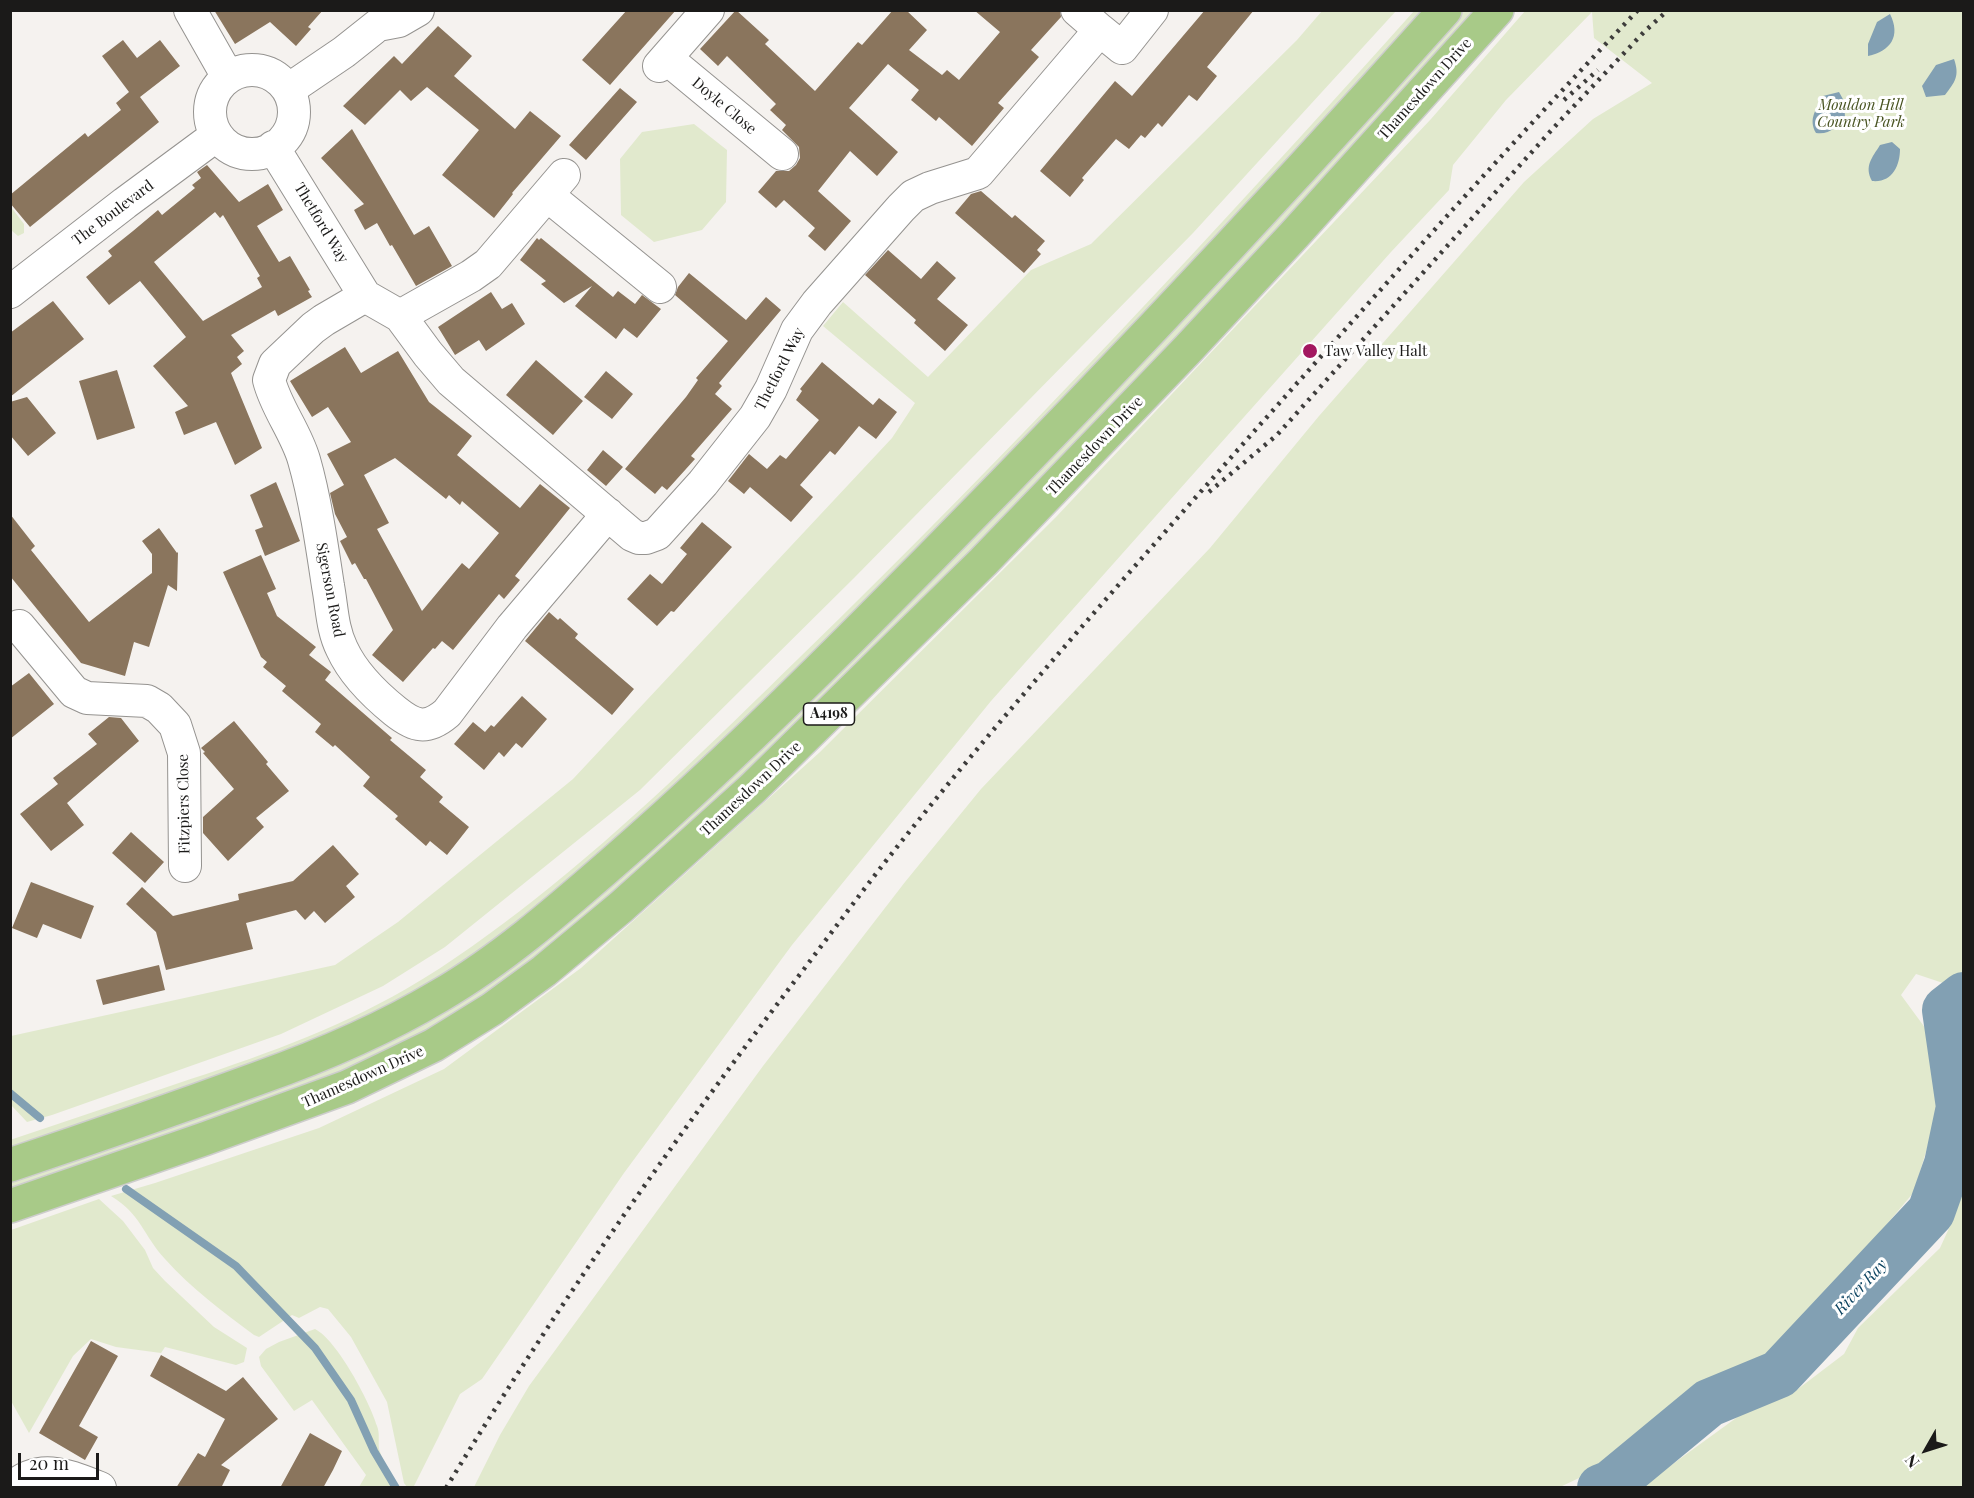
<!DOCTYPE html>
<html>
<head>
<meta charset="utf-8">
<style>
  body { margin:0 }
  #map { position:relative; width:1974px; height:1498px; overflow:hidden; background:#f5f2ef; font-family:"Playfair Display",serif }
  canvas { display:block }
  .frame { position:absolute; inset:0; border:12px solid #1b1a19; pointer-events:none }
  .north { position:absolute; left:1896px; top:1420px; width:60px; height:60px; -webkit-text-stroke:4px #fff; paint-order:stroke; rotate:231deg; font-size:16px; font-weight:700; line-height:24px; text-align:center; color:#1b1a19 }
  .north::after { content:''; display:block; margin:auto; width:21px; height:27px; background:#1b1a19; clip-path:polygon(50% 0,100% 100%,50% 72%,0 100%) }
  .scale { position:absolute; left:18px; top:1453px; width:81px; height:27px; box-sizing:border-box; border:3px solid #1b1a19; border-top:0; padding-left:8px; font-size:18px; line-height:21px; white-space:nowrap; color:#1b1a19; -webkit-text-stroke:4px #fff; paint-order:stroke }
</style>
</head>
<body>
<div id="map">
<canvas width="1974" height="1498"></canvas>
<div class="frame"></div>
<div class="north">N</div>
<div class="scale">20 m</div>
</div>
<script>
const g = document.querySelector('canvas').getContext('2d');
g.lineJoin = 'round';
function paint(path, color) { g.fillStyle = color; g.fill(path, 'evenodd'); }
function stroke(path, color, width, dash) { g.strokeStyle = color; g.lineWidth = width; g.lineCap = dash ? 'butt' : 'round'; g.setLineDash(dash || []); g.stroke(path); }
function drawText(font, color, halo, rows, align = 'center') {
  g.font = font + ' "Playfair Display",serif'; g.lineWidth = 6; g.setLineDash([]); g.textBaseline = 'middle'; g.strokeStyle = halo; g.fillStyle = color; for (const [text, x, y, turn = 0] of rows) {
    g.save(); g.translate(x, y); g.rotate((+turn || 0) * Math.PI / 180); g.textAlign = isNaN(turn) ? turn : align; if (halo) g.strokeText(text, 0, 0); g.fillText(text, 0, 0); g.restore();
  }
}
paint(new Path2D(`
  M 1322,11 L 1396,11 L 1193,233 L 854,578 L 640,790 L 445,947 L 383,986 L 281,1034 L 52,1115 L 27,1122 L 11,1105 L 11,1036 L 335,965 L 398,922 L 573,779 L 892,438 L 915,403 L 823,326 L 843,302 L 928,377 L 1031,270 L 1091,244 L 1297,40 Z
  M 1414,11 L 1425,11 L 1121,341 L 974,492 L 708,757 L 517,924 L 424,989 L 295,1050 L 11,1149 L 10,1140 C 66,1121 121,1103 176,1084 C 255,1058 333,1031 406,989 C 451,963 493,932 534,900 C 628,826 714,741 799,658 C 1013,450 1216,232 1414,11 Z
  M 1463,11 L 1475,11 L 1227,283 L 981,542 L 705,814 L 550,948 L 450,1019 L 352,1070 L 11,1190 L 10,1180 L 462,999 L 1192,310 Z
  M 1525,11 L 1963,11 L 1963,981 L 1949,985 L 1916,974 L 1901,995 L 1934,1040 L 1939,1108 L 1914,1192 L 1768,1365 L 1687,1409 L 1615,1461 L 1560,1487 L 474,1487 L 500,1435 L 529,1386 L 763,1066 L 905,882 L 981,789 L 1210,548 L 1319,416 L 1524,182 L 1593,119 L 1652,83 L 1594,38 L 1592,12 L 1506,100 L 1453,165 L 1449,190 L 1391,252 L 991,701 L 792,945 L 624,1173 L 482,1379 L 460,1394 L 414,1486 L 407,1487 L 404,1483 L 387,1402 L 351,1337 L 328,1309 L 320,1307 L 299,1318 L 292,1315 L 259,1337 L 254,1335 C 223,1312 191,1288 165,1259 C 143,1235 141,1214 111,1196 L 155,1183 L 319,1128 L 444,1069 L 581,968 L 820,752 L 1056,517 L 1431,119 Z
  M 694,124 L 727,150 L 726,202 L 702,230 L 654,242 L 621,215 L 620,159 L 642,132 Z
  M 11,207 L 24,224 L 24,233 L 18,236 L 11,230 Z
  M 1963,1166 L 1963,1487 L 1641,1487 L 1754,1405 L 1777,1400 L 1798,1389 L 1844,1354 L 1858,1328 L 1940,1248 L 1955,1215 Z
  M 99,1199 L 123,1221 L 145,1250 L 153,1268 L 165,1281 L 214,1327 L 247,1348 L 244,1362 L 236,1365 L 165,1347 L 161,1353 L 116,1347 L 91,1339 L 73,1356 L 29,1433 L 11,1401 L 11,1230 Z
  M 315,1329 C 337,1340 370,1402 377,1426 C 380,1433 378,1441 379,1449 C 383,1462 391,1474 394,1487 L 359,1487 L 366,1475 L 312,1400 L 294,1411 L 261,1366 L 259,1357 L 266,1349 L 279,1342 Z`), '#e1e9cd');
paint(new Path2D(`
  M 1890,14 C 1901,36 1891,51 1868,56 L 1868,44 L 1877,22 Z
  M 1954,59 C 1960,76 1955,82 1945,95 L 1926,97 L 1922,86 L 1936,65 Z
  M 1839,92 L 1844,101 L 1845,117 C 1836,127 1830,135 1816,133 C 1808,119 1816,110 1823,96 Z
  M 1892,142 L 1900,149 C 1900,166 1892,183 1872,181 C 1864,166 1872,158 1880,145 Z`), '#82a0b3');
stroke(new Path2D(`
  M 1959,998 L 1964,982
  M 10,1093 L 40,1118
  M 126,1189 L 236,1266 L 315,1348 L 351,1400 L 374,1451 L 396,1488`), '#82a0b3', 8);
stroke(new Path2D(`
  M 1601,1488 L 1611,1484 L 1709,1403 L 1779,1374 L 1931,1212 L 1948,1164 L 1960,1107 L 1946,1010 L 1964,996`), '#82a0b3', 48);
paint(new Path2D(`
  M 214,10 L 323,10 L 308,27 L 311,29 L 296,46 L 270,22 L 235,44 Z
  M 627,10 L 676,10 L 610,85 L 582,60 Z
  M 736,10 L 769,40 L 765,44 L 815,91 L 858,42 L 862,45 L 893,10 L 906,10 L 927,30 L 909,50 L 942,75 L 947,70 L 959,80 L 1000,32 L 974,10 L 1060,10 L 1061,17 L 1031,50 L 1039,57 L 998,103 L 1004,108 L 972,146 L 939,117 L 936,121 L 911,100 L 919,90 L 888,64 L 849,108 L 898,152 L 877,176 L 850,151 L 818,191 L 851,221 L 825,251 L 808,236 L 815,228 L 784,200 L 776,208 L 758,192 L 776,171 L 789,171 L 796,165 L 800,158 L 799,147 L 782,130 L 786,125 L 770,110 L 776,104 L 727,56 L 718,66 L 700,49 Z
  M 1205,10 L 1254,10 L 1207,67 L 1217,76 L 1197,101 L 1189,95 L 1162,127 L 1158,123 L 1145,138 L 1141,135 L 1129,149 L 1116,139 L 1082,178 L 1084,180 L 1070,197 L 1040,171 L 1115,81 L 1132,96 Z
  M 438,26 L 472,56 L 454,76 L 515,129 L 530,111 L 561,136 L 512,193 L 513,194 L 494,218 L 442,175 L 479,130 L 427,87 L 411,101 L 400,90 L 365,125 L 343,106 L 394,56 L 402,64 Z
  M 123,40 L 137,58 L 160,40 L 180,66 L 140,97 L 159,122 L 30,227 L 10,203 L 10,195 L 85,133 L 88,137 L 121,110 L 116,103 L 129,92 L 102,56 Z
  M 620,88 L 637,102 L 586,160 L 569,145 Z
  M 352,129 L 414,235 L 429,226 L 452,266 L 416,286 L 392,245 L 390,246 L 377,223 L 365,230 L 354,210 L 364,204 L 321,158 Z
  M 207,165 L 239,202 L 268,184 L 283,210 L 257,226 L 279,262 L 290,256 L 310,290 L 308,291 L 312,297 L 278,316 L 275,310 L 231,335 L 244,351 L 237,357 L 242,364 L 231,373 L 262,448 L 235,465 L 216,422 L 184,435 L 175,412 L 188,406 L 153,366 L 186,337 L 140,281 L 109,305 L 86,277 L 112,256 L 108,251 L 133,231 L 158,210 L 162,215 L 195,188 L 192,185 L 201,178 L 197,172 ZM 215,212 L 220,218 L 223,215 L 260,276 L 257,278 L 262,287 L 203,321 L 154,262 Z
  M 981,191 L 1012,218 L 1015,215 L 1045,241 L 1037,250 L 1041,254 L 1024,273 L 955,213 L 971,194 Z
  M 537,238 L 539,240 L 541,238 L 613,297 L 618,291 L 635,304 L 642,295 L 661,309 L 637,338 L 624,328 L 616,339 L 575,306 L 592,286 L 564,303 L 541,284 L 546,281 L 520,260 Z
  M 888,250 L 921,279 L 937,261 L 956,278 L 937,299 L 968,325 L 945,351 L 914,323 L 916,320 L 865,275 Z
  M 689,273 L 746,320 L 766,297 L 781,310 L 719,383 L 722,386 L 715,394 L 732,409 L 691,456 L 695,459 L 667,490 L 662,486 L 655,494 L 625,469 L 686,397 L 698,380 L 696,378 L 728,341 L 675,295 L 678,287 Z
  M 491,292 L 502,309 L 512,303 L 525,324 L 486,351 L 479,340 L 455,355 L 438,327 Z
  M 53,301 L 84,339 L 10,397 L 10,333 Z
  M 345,347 L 361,373 L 398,351 L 429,402 L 472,436 L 457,455 L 520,508 L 540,484 L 570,508 L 515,576 L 520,580 L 504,599 L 499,594 L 453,650 L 442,641 L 435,649 L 433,648 L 403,682 L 372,655 L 393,630 L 366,579 L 364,579 L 355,563 L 352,565 L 340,541 L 347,537 L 335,514 L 330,493 L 344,485 L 327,454 L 351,442 L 328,407 L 312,417 L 290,381 ZM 395,458 L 446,499 L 449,495 L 460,505 L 462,501 L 499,533 L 469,569 L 462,563 L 422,611 L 377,529 L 389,523 L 364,475 Z
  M 536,360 L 583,401 L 553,435 L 506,395 Z
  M 822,362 L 873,405 L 879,398 L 897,412 L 876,439 L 859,426 L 835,455 L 830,451 L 800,485 L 813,497 L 791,522 L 750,487 L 744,494 L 728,481 L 749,454 L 767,469 L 780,455 L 786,459 L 819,420 L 796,400 L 802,391 L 800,389 Z
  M 117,370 L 135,428 L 97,440 L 79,381 Z
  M 606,371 L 633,394 L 612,419 L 584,397 Z
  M 27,397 L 56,433 L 28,456 L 10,435 L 10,402 Z
  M 603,450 L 623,467 L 606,486 L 587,470 Z
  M 276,482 L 300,541 L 265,556 L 255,530 L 263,527 L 250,495 Z
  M 10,514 L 35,546 L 31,550 L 89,622 L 152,573 L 152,554 L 142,541 L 159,528 L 177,553 L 178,552 L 177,591 L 168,585 L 149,647 L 134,642 L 125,676 L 81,663 L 10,576 Z
  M 702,522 L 732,547 L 674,612 L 671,611 L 657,626 L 627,599 L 650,574 L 662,584 L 687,554 L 680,548 Z
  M 261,555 L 276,589 L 267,593 L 277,616 L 316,647 L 309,655 L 331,672 L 325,680 L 392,738 L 390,740 L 426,770 L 420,777 L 443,797 L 439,802 L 469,827 L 447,855 L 430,841 L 426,846 L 395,819 L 398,816 L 363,786 L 370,777 L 335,745 L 333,747 L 315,732 L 321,724 L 282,691 L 286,686 L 263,667 L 267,662 L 261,657 L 223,572 Z
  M 549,612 L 558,620 L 560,618 L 578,634 L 575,638 L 634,689 L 612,715 L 525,641 Z
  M 29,673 L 54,704 L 10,739 L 10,687 Z
  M 522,696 L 547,719 L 522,748 L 516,743 L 504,757 L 499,752 L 484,770 L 454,744 L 473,722 L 485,732 L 491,725 L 494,727 Z
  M 109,717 L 121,718 L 139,741 L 67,803 L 84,825 L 51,851 L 20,814 L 58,784 L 53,778 L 97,744 L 88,734 Z
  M 234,721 L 268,762 L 266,764 L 289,791 L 256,818 L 264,827 L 228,861 L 203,833 L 203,817 L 234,789 L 203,753 L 205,752 L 201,748 Z
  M 131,832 L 164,862 L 145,883 L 112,853 Z
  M 333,845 L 359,874 L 346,886 L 355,897 L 325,923 L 314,911 L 305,920 L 296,910 L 246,923 L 253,949 L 166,970 L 156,932 L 126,904 L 142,887 L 173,916 L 239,900 L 238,894 L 293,881 Z
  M 31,882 L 94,906 L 81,939 L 43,924 L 37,938 L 12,928 Z
  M 159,965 L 165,990 L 103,1005 L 96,980 Z
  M 91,1341 L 118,1356 L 79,1426 L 98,1437 L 85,1460 L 39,1433 Z
  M 161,1355 L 226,1391 L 243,1377 L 278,1419 L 221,1465 L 230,1470 L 221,1488 L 176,1488 L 198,1453 L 205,1457 L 225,1419 L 150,1376 Z
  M 310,1433 L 342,1451 L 333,1470 L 323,1488 L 280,1488 Z`), '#8a755d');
const minor = new Path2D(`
  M 190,10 L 228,77
  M 1077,10 L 1100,30
  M 666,58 L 782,154
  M 659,66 L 708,10
  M210 112a42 42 0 1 1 84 0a42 42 0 1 1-84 0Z
  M 288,90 L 344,52 L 378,25 L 399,21 L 418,10
  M 273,147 L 365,296 L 400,316 L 428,354 L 451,381 L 632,535 L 639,538 L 646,538 L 657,534 L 703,483 L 755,417 L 771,389 L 797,330 L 817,303 L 901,208 L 913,196 L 930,188 L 978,173 L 1100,30 L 1122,48 L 1152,10
  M 547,195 L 660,287
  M 10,292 L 125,203 L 217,135
  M 365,296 L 324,320 L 313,328 L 275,364 L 269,380 C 276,408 296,432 304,460 C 315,498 322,546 328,586 C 332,607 332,629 342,649 C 353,673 374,694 395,711 C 415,727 427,730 447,713 L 512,627 L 608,514
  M 400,316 L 471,276 L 488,264 L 564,175
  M 19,626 L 74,692 L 87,698 L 147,701 L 159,708 L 175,725 L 184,753 L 185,866
  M 12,1488 C 40,1462 69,1476 100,1488`);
const primary = new Path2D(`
  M 10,1165 C 94,1137 177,1108 259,1078 C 321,1056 382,1030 439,996 C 501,960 556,912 610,865 C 693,793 772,717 850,639 C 1054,435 1252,226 1445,10
  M 10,1206 L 204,1139 L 347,1087 L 434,1045 L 492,1009 L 544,971 L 621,907 L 752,789 L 983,562 L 1188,349 L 1294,235 L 1497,10`);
stroke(minor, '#959390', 34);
stroke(primary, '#cdcdcc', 36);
stroke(minor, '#fff', 32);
stroke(primary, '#a8ca88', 33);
stroke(new Path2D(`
  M 1564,100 L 1598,70
  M 1209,492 L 1277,435 L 1557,124 L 1644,32 L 1668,10
  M 446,1488 C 556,1307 676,1136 804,969 C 835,928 865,887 897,847 C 1012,703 1136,565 1258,427 C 1383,287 1508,146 1638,10`), '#3d3c3b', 4.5, [3, 6]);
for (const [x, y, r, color] of [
  [1310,351,8,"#a31860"]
]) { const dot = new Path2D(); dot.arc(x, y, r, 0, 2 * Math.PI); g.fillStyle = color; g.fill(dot); stroke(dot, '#fff', 2); }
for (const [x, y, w] of [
  [829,714,51]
]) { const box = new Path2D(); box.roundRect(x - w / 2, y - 11, w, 22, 4.5); g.fillStyle = '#fff'; g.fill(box); stroke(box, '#1b1a19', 1.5); }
drawText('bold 14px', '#1b1a19', null, [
  ["A4198",829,714]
]);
drawText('15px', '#1b1a19', '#fff', [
  ["Thamesdown Drive",1425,89,-48],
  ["Doyle Close",724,106,40],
  ["The Boulevard",113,213,-37],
  ["Thetford Way",321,223,59],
  ["Thetford Way",780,369,-63],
  ["Thamesdown Drive",1095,446,-46],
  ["Sigerson Road",330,590,79],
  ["Thamesdown Drive",751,789,-43],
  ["Fitzpiers Close",184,804,-91],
  ["Thamesdown Drive",363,1077,-24]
]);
drawText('italic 15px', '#485321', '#fff', [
  ["Mouldon Hill",1861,105],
  ["Country Park",1861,122]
]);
drawText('15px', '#1b1a19', '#fff', [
  ["Taw Valley Halt",1324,351]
], 'left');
drawText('italic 16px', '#0b4360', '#fff', [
  ["River Ray",1861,1287,-47]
]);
</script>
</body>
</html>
